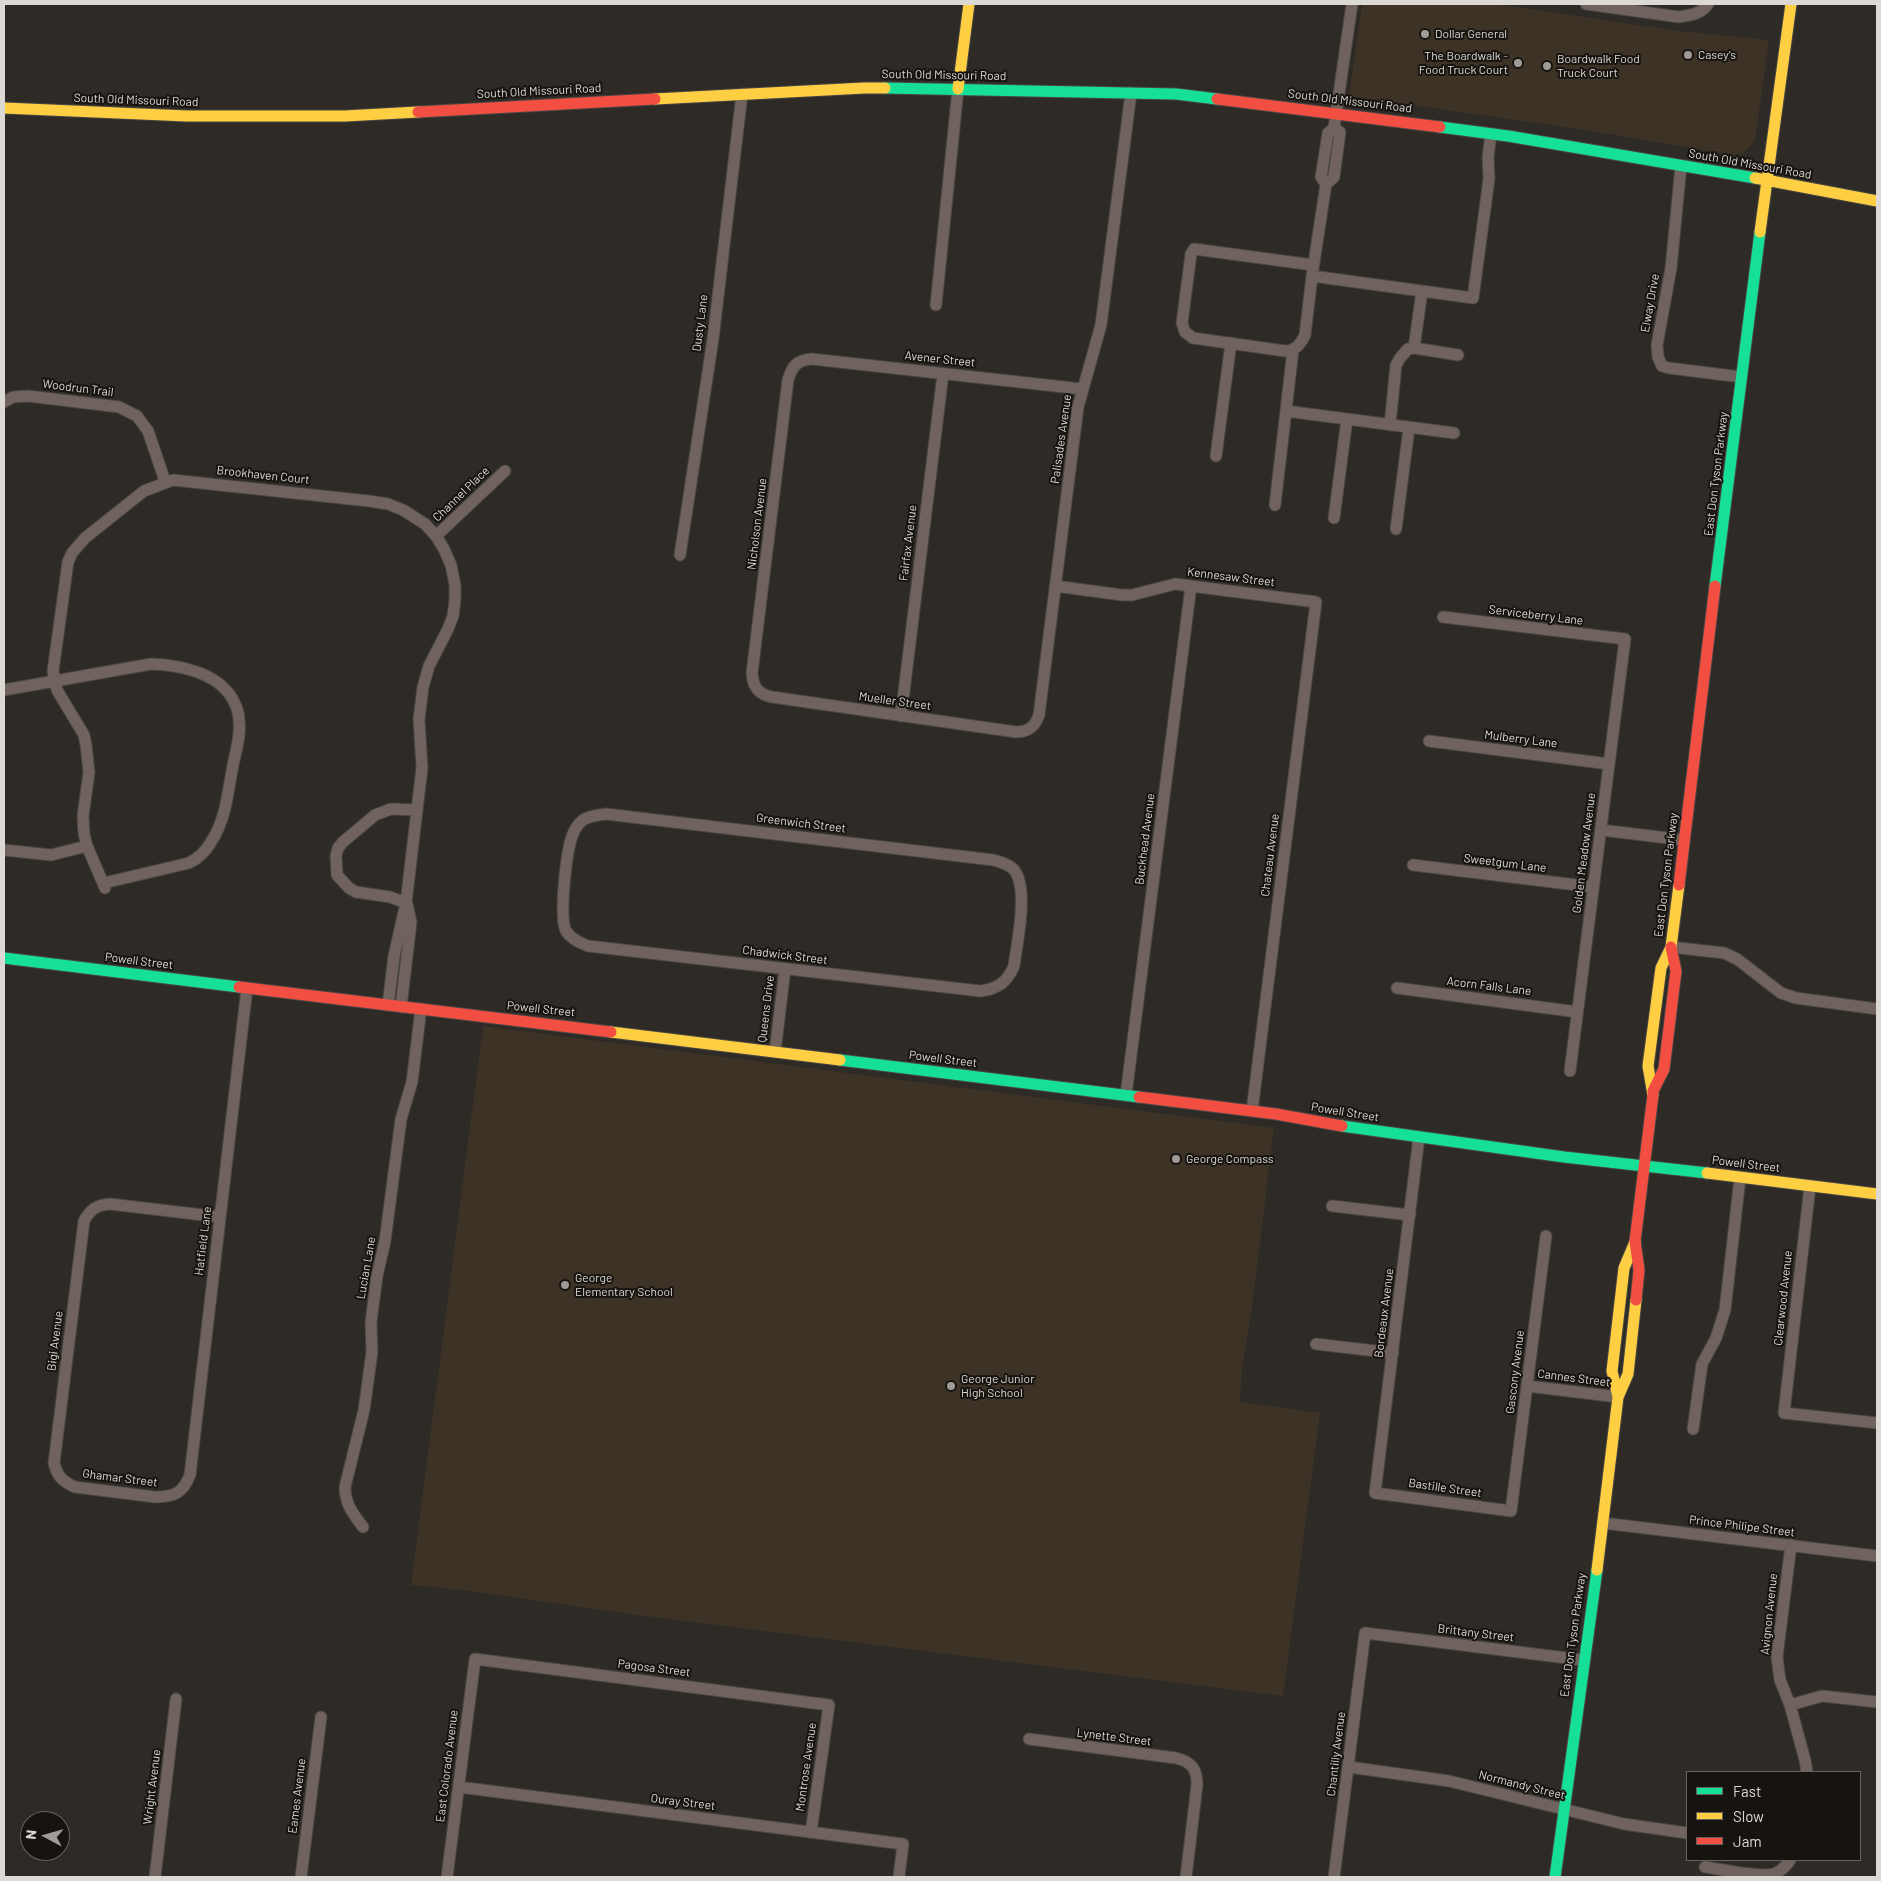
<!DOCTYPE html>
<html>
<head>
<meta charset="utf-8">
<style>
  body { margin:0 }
  #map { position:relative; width:1881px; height:1881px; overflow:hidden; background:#2e2a26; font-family:Barlow,sans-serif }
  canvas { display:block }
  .frame { position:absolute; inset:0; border:5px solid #dcd8d3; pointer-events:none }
  .legend { position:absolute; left:1686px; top:1771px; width:175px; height:90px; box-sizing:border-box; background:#171410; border:1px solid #66625e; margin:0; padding:6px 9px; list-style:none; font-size:15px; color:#dcd8d3 }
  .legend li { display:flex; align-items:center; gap:10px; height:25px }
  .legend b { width:25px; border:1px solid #66625e }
  .north { position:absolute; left:20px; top:1811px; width:50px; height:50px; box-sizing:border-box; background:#171410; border:1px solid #66625e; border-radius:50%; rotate:276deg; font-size:14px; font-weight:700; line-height:20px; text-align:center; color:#dcd8d3 }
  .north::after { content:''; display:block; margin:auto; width:18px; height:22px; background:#9f9b96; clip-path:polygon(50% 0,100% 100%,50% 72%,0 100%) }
</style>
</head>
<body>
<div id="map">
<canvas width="1881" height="1881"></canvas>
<div class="frame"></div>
<ul class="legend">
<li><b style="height:6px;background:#16e098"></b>Fast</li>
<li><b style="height:6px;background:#ffcf43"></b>Slow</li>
<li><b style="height:6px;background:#f24e42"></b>Jam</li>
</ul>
<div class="north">N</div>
</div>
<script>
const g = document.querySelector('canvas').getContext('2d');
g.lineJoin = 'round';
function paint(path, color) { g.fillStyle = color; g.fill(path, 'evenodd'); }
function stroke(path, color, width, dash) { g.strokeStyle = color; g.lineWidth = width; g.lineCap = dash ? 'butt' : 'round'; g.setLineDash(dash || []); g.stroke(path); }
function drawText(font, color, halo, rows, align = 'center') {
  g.font = font + ' Barlow,sans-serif'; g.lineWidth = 4; g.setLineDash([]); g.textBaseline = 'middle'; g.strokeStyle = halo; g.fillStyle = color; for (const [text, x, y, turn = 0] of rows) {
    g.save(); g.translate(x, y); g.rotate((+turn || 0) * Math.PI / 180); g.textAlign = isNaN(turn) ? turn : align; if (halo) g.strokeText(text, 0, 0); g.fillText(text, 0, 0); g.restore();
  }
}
paint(new Path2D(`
  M 1362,4 L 1496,4 L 1679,31 L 1769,40 L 1755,140 L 1751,146 L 1743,153 L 1733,155 L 1586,130 L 1349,96 Z
  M 483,1026 L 1274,1128 L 1252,1306 L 1242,1369 L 1240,1402 L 1320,1413 L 1283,1696 L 630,1614 L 463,1590 L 411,1585 Z`), '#3c3326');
const street = new Path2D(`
  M 1586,4 L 1679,17 C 1691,15 1701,14 1708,4
  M 1334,128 L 1340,132 L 1334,177 L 1326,184 L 1321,177 L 1328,133 L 1334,128 L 1352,4
  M 1681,166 L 1671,268 L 1657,345 L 1658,357 L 1662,366 L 1669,368 L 1741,377
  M 1326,184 L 1312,276 L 1473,298 L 1489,179 L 1488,157 L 1491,134
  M 1312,276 L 1305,335 C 1300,345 1296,350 1285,351 L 1193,338 L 1185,332 L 1182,323 L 1191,254 L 1194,249 L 1313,265
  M 936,305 L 958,89
  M 1414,348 L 1422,291
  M 1082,389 L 812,359 C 797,360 792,366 788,380 L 752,673 C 753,687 758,694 772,697 L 1016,732 C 1028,732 1035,727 1039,715 L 1078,407 L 1101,325 L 1131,93
  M 4,402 L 13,397 L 28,396 L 119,407 L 137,416 L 148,431 L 165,481
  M 1286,411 L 1454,433
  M 1390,425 L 1396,365 L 1400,358 L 1408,349 L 1414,348 L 1458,355
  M 1216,456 L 1231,343
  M 1275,505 L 1293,350
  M 1334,518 L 1347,419
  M 1396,529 L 1409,428
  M 436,536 L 505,471
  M 680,555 L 713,339 L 742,94
  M 1055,586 L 1122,595 L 1132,595 L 1175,584 L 1316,602 L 1252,1111
  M 1443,617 L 1625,639 L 1570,1071
  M 4,690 L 151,664 C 179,665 216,672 232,698 C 236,705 239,712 239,720 C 241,735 236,751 233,765 C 228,791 226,820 211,842 C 206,851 199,858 189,863 L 104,883
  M 901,716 L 943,374
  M 1429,741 L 1609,764
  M 606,814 L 993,860 C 1000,862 1009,864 1014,870 C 1029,888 1017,943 1014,966 C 1007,982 998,989 980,991 L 588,946 C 580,943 571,939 566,931 C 559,917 566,860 570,843 C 572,835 576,825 583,820 C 589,816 599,815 606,814 Z
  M 1601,830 L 1684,840
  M 4,850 L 51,855 L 87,846
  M 1413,865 L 1593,887
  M 105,888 L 87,846 L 84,834 L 83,816 L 89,772 L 86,745 L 84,735 L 57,690 L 53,671 L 68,562 L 72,553 L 85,538 L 144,491 L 173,480 L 369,501 L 388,504 L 403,510 L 425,524 L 436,536 L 444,549 L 451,565 L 455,585 L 455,600 L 453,616 L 448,629 L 429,666 L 423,687 L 419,719 L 422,768 L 406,903 L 394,956 L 388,1005
  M 406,903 L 390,897 L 356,892 L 349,888 L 337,875 L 336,856 L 338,848 L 343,842 L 375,815 L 391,809 L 417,810
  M 1671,947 L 1724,953 L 1737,959 L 1781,993 L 1796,998 L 1877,1009
  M 1397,988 L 1577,1012
  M 401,1007 L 411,922 L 407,904
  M 775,1052 L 785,969
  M 1126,1095 L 1191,586
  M 1419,1137 L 1375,1493 L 1511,1511 L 1546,1236
  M 1810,1186 L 1784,1413 L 1877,1423
  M 1332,1206 L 1410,1215
  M 220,1217 L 110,1204 C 96,1205 90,1210 84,1221 L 54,1463 C 57,1476 63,1482 75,1487 L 155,1497 C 174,1497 183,1493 190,1475 L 247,988
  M 1316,1344 L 1393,1353
  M 1527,1386 L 1618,1397
  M 1693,1429 L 1702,1364 L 1716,1338 L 1725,1310 L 1740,1178
  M 1603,1523 L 1877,1556
  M 363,1527 C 353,1514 345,1504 345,1487 L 364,1410 L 372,1352 L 371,1322 L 377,1276 L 385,1241 L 401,1119 L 412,1082 L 421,1009
  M 1791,1545 L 1777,1657 L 1780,1680 L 1790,1705 L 1805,1760 L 1807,1772
  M 1790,1705 L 1822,1696 L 1877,1702
  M 1029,1739 L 1176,1758 C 1192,1762 1197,1769 1197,1785 L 1186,1877
  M 1349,1767 L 1449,1781 L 1624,1824 L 1687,1833
  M 459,1787 L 903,1844 L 899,1877
  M 1705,1867 C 1720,1869 1764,1879 1776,1873 C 1781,1871 1788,1864 1790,1860
  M 155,1877 L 176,1699
  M 301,1877 L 321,1717
  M 447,1877 L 475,1659 L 829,1705 L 811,1832
  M 1334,1877 L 1365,1633 L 1583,1660`);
const fast = new Path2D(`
  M 885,88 L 1176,94 L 1217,99
  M 1440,127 L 1508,136 L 1755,178
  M 1715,586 L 1760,232
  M 4,958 L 239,987
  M 840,1060 L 1139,1097
  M 1342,1126 L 1564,1157 L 1707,1173
  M 1555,1877 L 1597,1570`);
const slow = new Path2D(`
  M 958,89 L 969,4
  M 655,99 L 864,88 L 885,88
  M 4,108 L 187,116 L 345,116 L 418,112
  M 1755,178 L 1877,201
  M 1760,232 L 1791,4
  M 611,1032 L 840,1060
  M 1653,1095 L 1648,1066 L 1661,968 L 1671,947 L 1679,885
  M 1707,1173 L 1877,1194
  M 1618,1397 L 1612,1371 L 1624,1268 L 1635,1242
  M 1597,1570 L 1618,1397 L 1628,1374 L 1636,1300`);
const jam = new Path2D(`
  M 1217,99 L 1440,127
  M 418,112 L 655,99
  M 1679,885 L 1715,586
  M 239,987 L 611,1032
  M 1653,1091 L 1664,1069 L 1676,971 L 1671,947
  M 1139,1097 L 1276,1114 L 1342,1126
  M 1636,1300 L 1639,1270 L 1635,1241 L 1653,1095`);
stroke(street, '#494643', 13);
stroke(fast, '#494643', 13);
stroke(slow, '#494643', 13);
stroke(jam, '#494643', 13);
stroke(street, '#70635d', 11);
stroke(fast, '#16e098', 11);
stroke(slow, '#ffcf43', 11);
stroke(jam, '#f24e42', 11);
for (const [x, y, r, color] of [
  [1425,34,5,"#9f9b96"],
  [1688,55,5,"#9f9b96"],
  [1518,63,5,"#9f9b96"],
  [1547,66,5,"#9f9b96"],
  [1176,1159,5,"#9f9b96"],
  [565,1285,5,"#9f9b96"],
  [951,1386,5,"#9f9b96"]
]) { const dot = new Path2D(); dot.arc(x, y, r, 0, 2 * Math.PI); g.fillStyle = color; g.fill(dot); stroke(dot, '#171410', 2); }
drawText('12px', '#dcd8d3', '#171410', [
  ["Dollar General",1435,34],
  ["Casey's",1698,55],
  ["The Boardwalk -",1508,56,"right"],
  ["Food Truck Court",1508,70,"right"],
  ["Boardwalk Food",1557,59],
  ["Truck Court",1557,73],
  ["George Compass",1186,1159],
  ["George",575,1278],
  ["Elementary School",575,1292],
  ["George Junior",961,1379],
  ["High School",961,1393]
], 'left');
drawText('12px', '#dcd8d3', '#171410', [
  ["South Old Missouri Road",944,75,1],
  ["South Old Missouri Road",539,91,-3],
  ["South Old Missouri Road",136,100,2],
  ["South Old Missouri Road",1350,101,7],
  ["South Old Missouri Road",1750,164,10],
  ["Elway Drive",1650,303,-80],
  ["Dusty Lane",700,323,-83],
  ["Avener Street",940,359,6],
  ["Woodrun Trail",78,388,7],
  ["Palisades Avenue",1061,439,-82],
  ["East Don Tyson Parkway",1716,474,-83],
  ["Brookhaven Court",263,475,6],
  ["Channel Place",461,494,-44],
  ["Nicholson Avenue",757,524,-83],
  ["Fairfax Avenue",908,543,-83],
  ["Kennesaw Street",1231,577,7],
  ["Serviceberry Lane",1536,615,7],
  ["Mueller Street",895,701,8],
  ["Mulberry Lane",1521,739,7],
  ["Greenwich Street",801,823,7],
  ["Buckhead Avenue",1145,839,-83],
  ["Golden Meadow Avenue",1584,853,-83],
  ["Chateau Avenue",1270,855,-83],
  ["Sweetgum Lane",1505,863,7],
  ["East Don Tyson Parkway",1666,875,-83],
  ["Chadwick Street",785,955,7],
  ["Powell Street",139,961,7],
  ["Acorn Falls Lane",1489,986,7],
  ["Powell Street",541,1009,6],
  ["Queens Drive",766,1009,-83],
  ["Powell Street",943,1059,7],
  ["Powell Street",1345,1112,9],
  ["Powell Street",1746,1164,7],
  ["Hatfield Lane",203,1241,-83],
  ["Lucian Lane",366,1268,-80],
  ["Clearwood Avenue",1783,1298,-84],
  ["Bordeaux Avenue",1384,1313,-83],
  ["Bigi Avenue",55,1341,-83],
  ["Gascony Avenue",1515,1372,-83],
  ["Cannes Street",1574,1378,7],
  ["Ghamar Street",120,1478,7],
  ["Bastille Street",1445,1488,8],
  ["Prince Philipe Street",1742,1526,7],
  ["Avignon Avenue",1769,1614,-84],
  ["Brittany Street",1476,1633,7],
  ["East Don Tyson Parkway",1573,1635,-82],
  ["Pagosa Street",654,1668,7],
  ["Lynette Street",1114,1737,7],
  ["Chantilly Avenue",1336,1754,-83],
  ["East Colorado Avenue",447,1766,-83],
  ["Montrose Avenue",806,1767,-82],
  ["Normandy Street",1522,1785,14],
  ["Wright Avenue",152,1787,-83],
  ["Eames Avenue",297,1796,-83],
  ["Ouray Street",683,1802,7]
]);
</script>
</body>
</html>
